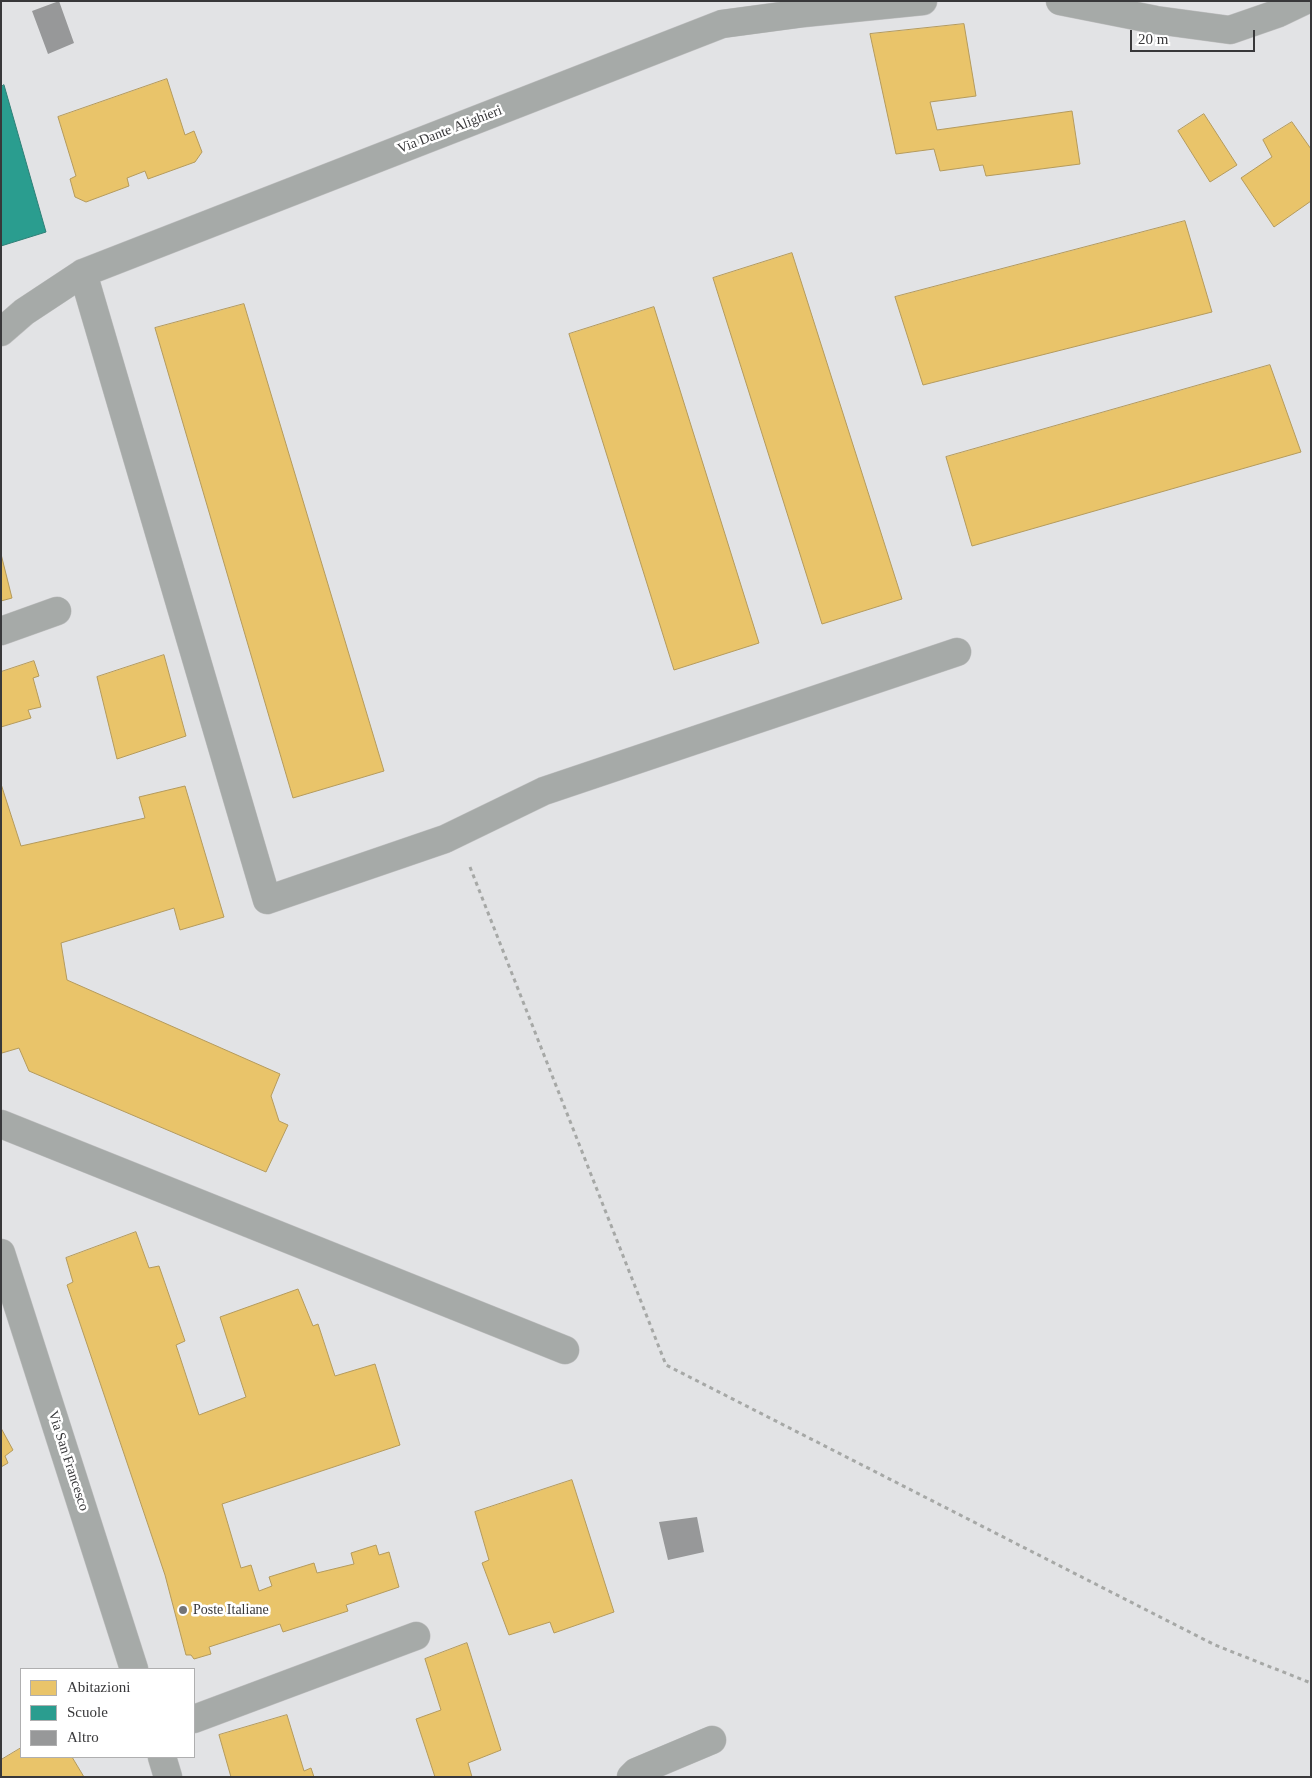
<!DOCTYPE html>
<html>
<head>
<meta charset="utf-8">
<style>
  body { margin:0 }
  #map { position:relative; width:1312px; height:1778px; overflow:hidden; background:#e2e3e5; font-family:"Times New Roman",serif }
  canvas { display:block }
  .frame { position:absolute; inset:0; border:2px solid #38383a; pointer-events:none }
  .legend { position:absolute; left:20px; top:1668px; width:175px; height:90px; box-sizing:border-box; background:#fff; border:1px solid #afafb0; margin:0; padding:6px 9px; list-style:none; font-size:15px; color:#38383a }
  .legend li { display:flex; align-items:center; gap:10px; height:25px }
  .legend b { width:25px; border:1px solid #afafb0 }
  .scale { position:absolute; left:1130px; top:30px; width:125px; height:22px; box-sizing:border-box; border:2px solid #38383a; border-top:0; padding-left:6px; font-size:15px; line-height:18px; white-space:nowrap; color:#38383a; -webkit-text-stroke:4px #fff; paint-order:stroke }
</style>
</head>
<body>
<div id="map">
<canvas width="1312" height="1778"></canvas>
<div class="frame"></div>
<ul class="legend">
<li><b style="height:14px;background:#e9c46a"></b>Abitazioni</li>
<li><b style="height:14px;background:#2a9d8f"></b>Scuole</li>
<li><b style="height:14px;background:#979899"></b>Altro</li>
</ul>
<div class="scale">20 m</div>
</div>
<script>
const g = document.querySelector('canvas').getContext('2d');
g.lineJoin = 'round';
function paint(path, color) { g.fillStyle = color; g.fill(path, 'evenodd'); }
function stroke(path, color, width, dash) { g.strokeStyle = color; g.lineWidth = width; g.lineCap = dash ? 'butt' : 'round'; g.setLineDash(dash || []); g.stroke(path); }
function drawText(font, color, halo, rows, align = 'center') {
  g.font = font + ' "Times New Roman",serif'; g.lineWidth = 5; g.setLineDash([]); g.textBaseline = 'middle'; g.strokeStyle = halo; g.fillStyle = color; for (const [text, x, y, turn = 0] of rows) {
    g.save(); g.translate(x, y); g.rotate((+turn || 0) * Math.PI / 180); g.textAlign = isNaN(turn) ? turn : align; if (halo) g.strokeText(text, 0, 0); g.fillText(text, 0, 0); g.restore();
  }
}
const homes = new Path2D(`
  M 964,24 L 976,96 L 930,102 L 937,130 L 1072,111 L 1080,164 L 986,176 L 983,165 L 940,171 L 934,149 L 896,154 L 870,34 Z
  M 167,79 L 185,135 L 194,131 L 202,152 L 195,162 L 148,179 L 145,171 L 127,178 L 129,186 L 86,202 L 75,197 L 70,179 L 76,176 L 58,117 Z
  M 1204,114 L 1237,165 L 1210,182 L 1178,131 Z
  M 1292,122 L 1311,149 L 1311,201 L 1274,227 L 1241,178 L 1272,157 L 1263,140 Z
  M 1185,221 L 1212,312 L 923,385 L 895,297 Z
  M 792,253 L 902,599 L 822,624 L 713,278 Z
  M 244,304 L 384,771 L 293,798 L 155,328 Z
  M 654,307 L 759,643 L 674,670 L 569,334 Z
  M 1270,365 L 1301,452 L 972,546 L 946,457 Z
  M 1,554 L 12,598 L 1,601 Z
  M 164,655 L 186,736 L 117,759 L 97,677 Z
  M 34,661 L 39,676 L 33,678 L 41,707 L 28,710 L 31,718 L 1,727 L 1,672 Z
  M 1,784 L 21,846 L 145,818 L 139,797 L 185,786 L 224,917 L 180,930 L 174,908 L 61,943 L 67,980 L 280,1074 L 271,1096 L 279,1121 L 288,1125 L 266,1172 L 29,1071 L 19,1048 L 2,1053 Z
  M 136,1232 L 149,1268 L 159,1266 L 185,1341 L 176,1345 L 199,1415 L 246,1397 L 220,1317 L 298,1289 L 313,1326 L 318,1324 L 335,1376 L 375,1364 L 400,1445 L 222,1504 L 241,1568 L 251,1565 L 259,1591 L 272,1586 L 269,1577 L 314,1563 L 317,1573 L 354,1564 L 351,1553 L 376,1545 L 379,1555 L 389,1552 L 399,1587 L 346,1605 L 348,1611 L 283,1632 L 280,1624 L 209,1647 L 211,1654 L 194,1659 L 191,1655 L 186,1655 L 165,1575 L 67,1285 L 73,1282 L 66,1258 Z
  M 1,1428 L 13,1450 L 5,1456 L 8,1463 L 1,1467 Z
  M 572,1480 L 614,1612 L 554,1633 L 550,1622 L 509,1635 L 482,1563 L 489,1560 L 475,1512 Z
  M 467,1643 L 501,1750 L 468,1763 L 472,1777 L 435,1777 L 416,1719 L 441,1710 L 425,1659 Z
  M 287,1715 L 304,1771 L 311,1768 L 314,1777 L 231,1777 L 219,1735 Z
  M 21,1748 L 21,1757 L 72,1757 L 84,1777 L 1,1777 L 1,1760 Z`);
paint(homes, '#e9c46a');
stroke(homes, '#b49a5c', 1);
const schools = new Path2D(`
  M 4,85 L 46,232 L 1,246 L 1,87 Z`);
paint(schools, '#2a9d8f');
stroke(schools, '#2e7f76', 1);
paint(new Path2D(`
  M 59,1 L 74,43 L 48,54 L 32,11 Z
  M 697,1517 L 704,1552 L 668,1560 L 659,1522 Z`), '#979899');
const minor = new Path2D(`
  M 1060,1 L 1156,20 L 1230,30 L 1279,13 L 1304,1
  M 83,273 L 267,900 L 445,839 L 544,791 L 957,652
  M 1,332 L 24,312 L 83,273 L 722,24 L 804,13 L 923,1
  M 1,631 L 57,611
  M 1,1124 L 565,1350
  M 1,1253 L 134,1669
  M 194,1719 L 416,1636
  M 162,1757 L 168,1777
  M 631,1777 L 636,1772 L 712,1740`);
stroke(minor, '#c1c1c2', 29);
stroke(new Path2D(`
  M 470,867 L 666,1365 L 1215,1645 L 1311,1683`), '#a6a8a6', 3, [4, 4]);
stroke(minor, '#a6aaa8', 28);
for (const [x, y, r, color] of [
  [183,1610,5,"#747476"]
]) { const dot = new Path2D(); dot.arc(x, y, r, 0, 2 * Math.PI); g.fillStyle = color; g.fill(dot); stroke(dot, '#fff', 2); }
drawText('14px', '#38383a', '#fff', [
  ["Via Dante Alighieri",450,130,-21],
  ["Via San Francesco",68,1461,72]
]);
drawText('14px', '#38383a', '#fff', [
  ["Poste Italiane",193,1610]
], 'left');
</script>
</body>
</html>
